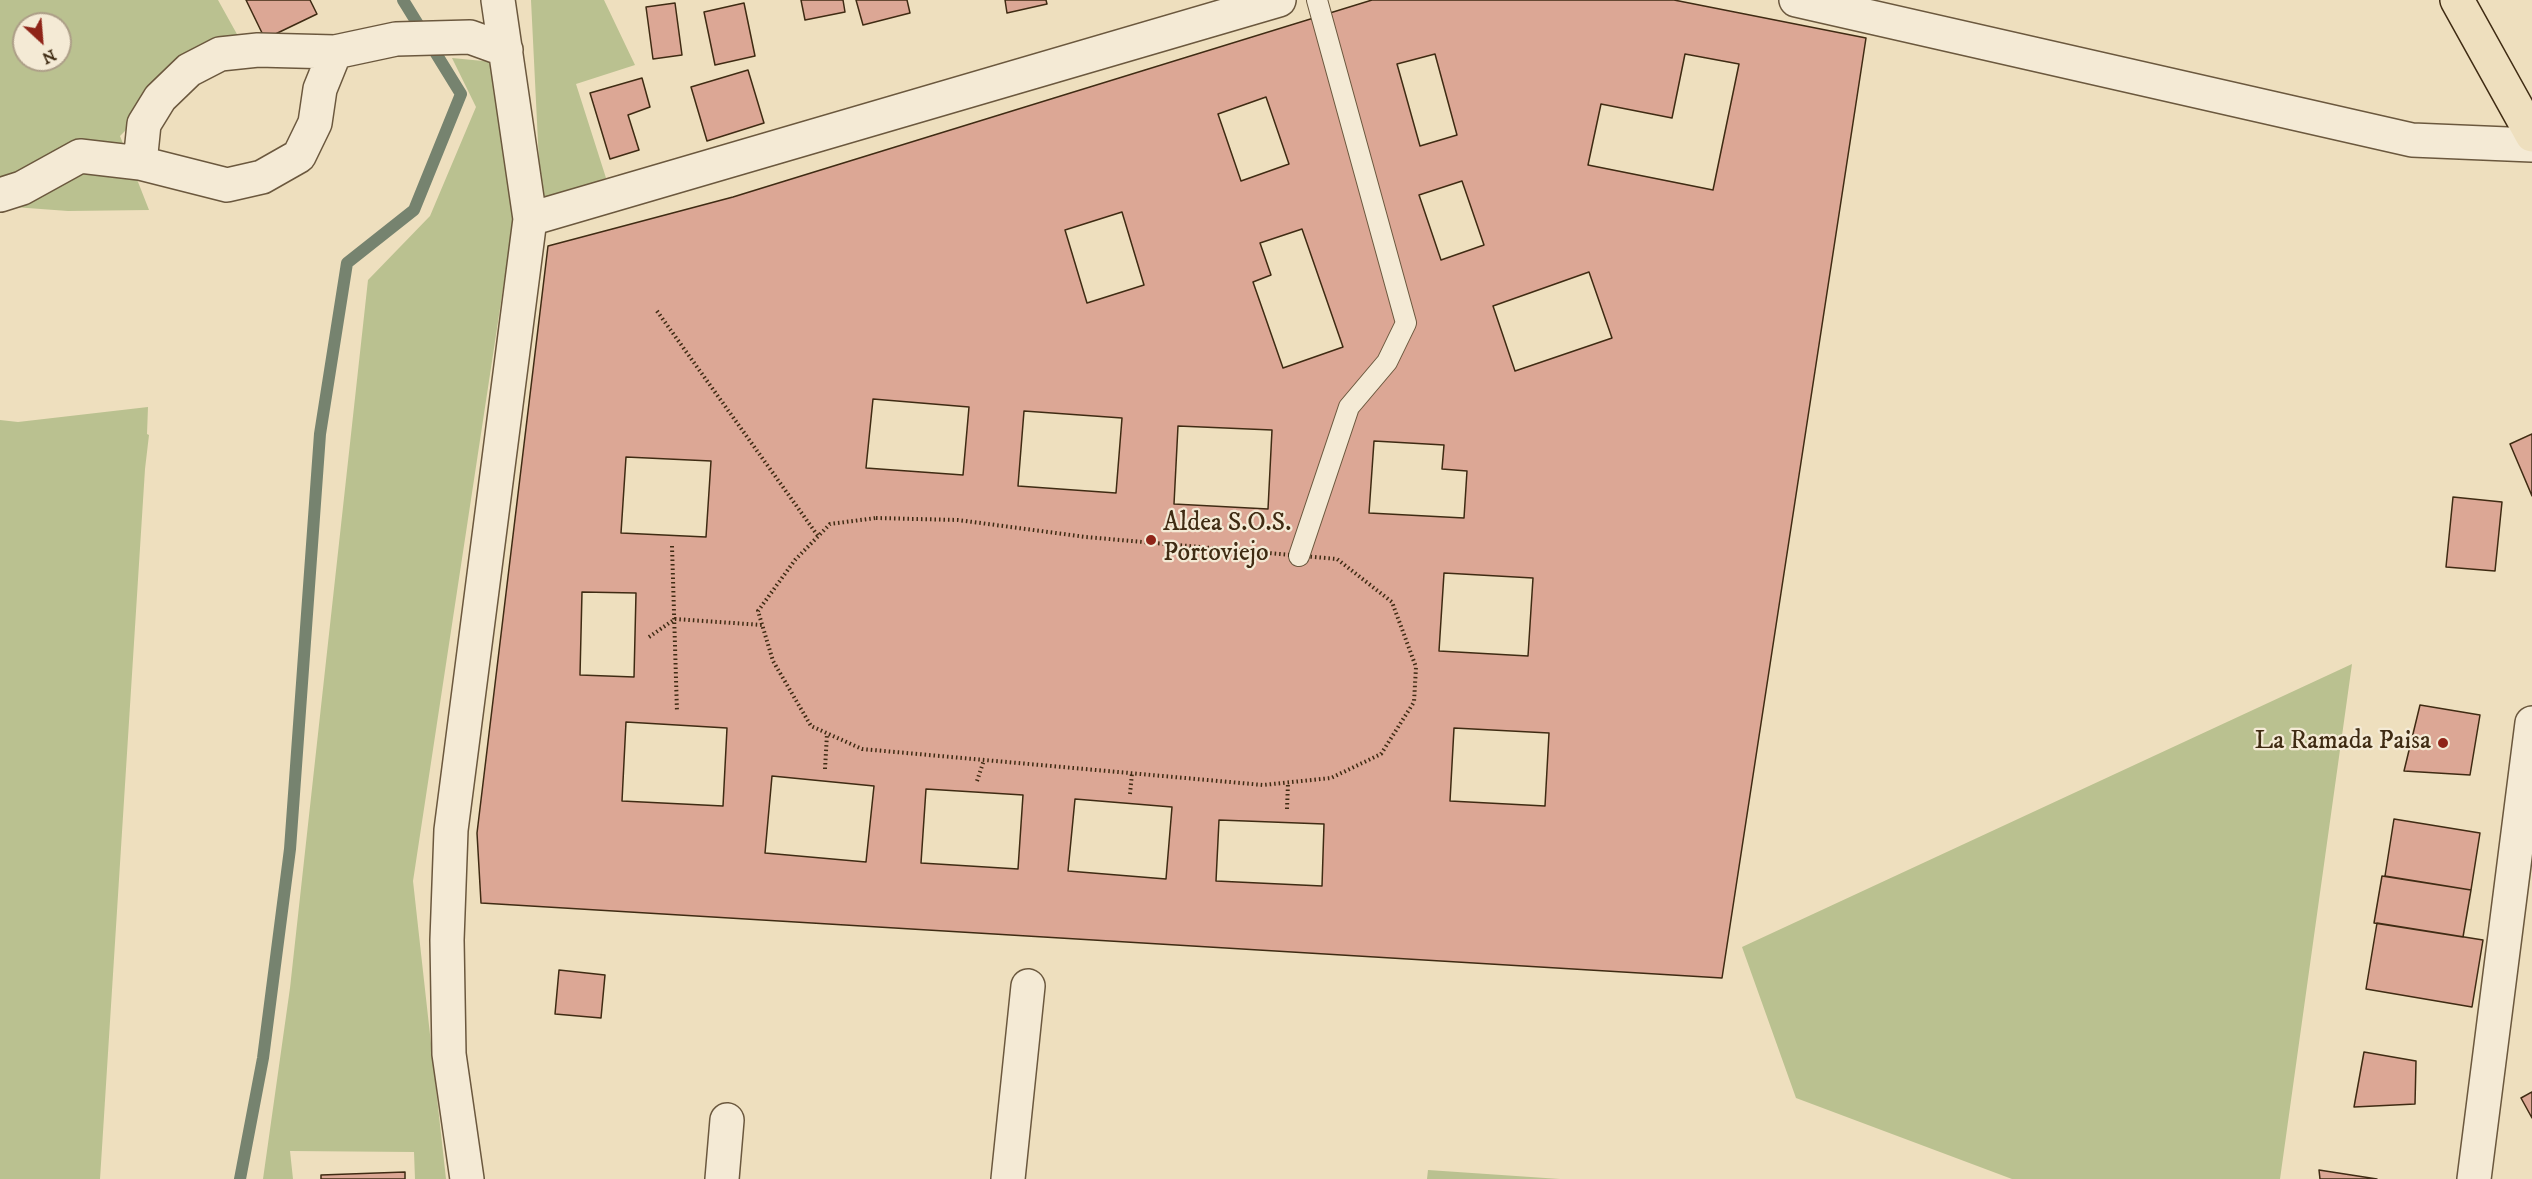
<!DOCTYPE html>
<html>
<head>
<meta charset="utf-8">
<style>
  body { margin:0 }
  #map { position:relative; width:2532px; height:1179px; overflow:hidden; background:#eedfbe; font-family:"IM FELL DW Pica",serif }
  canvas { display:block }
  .north { position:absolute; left:12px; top:12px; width:60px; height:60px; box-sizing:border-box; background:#f4ead5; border:2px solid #ac9e87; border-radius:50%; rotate:154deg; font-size:16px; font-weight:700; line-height:24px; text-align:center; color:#3f2b13 }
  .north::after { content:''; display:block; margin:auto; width:21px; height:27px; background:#8f2418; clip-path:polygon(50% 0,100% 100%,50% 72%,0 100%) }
</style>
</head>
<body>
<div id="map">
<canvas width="2532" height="1179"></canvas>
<div class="north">N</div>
</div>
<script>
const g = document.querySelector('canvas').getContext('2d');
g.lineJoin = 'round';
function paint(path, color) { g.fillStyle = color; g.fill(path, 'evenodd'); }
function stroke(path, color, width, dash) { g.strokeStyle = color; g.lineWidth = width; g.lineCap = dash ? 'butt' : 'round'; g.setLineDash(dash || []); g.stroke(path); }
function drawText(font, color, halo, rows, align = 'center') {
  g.font = font + ' "IM FELL DW Pica",serif'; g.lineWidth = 4.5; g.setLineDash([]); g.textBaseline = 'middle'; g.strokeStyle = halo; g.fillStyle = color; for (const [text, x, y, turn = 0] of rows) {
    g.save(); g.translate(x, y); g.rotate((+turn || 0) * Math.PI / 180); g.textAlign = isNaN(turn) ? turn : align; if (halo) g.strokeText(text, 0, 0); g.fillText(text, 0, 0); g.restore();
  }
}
paint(new Path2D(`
  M 0,0 L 218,0 L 238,36 L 180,76 L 120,136 L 149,210 L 68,211 L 0,206 ZM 24,24 L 60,24 L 60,60 L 24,60 Z
  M 531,0 L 604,0 L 635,65 L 576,84 L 606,178 L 541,203 Z
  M 452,58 L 504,63 L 513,223 L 413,881 L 446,1179 L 415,1179 L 414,1152 L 290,1151 L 293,1179 L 263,1179 L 290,988 L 368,280 L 430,216 L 476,107 Z
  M 148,407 L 147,434 L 149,435 L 145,469 L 100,1179 L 0,1179 L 0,420 L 18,422 Z
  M 2352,664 L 2280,1179 L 2012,1179 L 1796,1098 L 1742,947 Z
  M 1428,1170 L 1560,1179 L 1427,1179 Z`), '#bac190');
stroke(new Path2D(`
  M 240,1179 L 263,1058 L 290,849 L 320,434 L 347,263 L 414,210 L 461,94 L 403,0`), '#76836f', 12);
const building = new Path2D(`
  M 246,0 L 310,0 L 317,14 L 265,39 Z
  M 801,0 L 843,0 L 845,12 L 805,20 Z
  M 856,0 L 907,0 L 910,13 L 863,25 Z
  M 1005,0 L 1046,0 L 1047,4 L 1007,13 Z
  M 1372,0 L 1674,0 L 1866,38 L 1722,978 L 481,903 L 477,833 L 548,246 L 733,197 Z
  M 675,3 L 682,55 L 653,59 L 646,7 Z
  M 744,3 L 755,56 L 715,65 L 704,12 Z
  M 1435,54 L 1457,135 L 1420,146 L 1397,64 Z
  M 1685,54 L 1739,64 L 1713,190 L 1588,165 L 1601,104 L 1672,118 Z
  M 748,70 L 764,123 L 707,141 L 691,87 Z
  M 642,78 L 650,107 L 628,115 L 639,150 L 610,159 L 590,93 Z
  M 1266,97 L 1289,164 L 1241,181 L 1218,114 Z
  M 1462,181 L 1484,245 L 1441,260 L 1419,195 Z
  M 1122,212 L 1144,285 L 1087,303 L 1065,230 Z
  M 1302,229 L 1343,347 L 1283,368 L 1253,282 L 1271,275 L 1260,243 Z
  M 1589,272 L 1612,338 L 1515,371 L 1493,306 Z
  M 873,399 L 969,407 L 963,475 L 866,468 Z
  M 1024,411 L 1122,418 L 1116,493 L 1018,486 Z
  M 1178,426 L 1272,430 L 1268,509 L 1174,504 Z
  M 2532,434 L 2532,496 L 2510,444 Z
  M 1374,441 L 1444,445 L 1442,469 L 1467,471 L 1464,518 L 1369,513 Z
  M 626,457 L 711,461 L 706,537 L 621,533 Z
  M 2453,497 L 2502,502 L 2495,571 L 2446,567 Z
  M 1444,573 L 1533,578 L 1528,656 L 1439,651 Z
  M 582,592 L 636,593 L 634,677 L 580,675 Z
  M 2420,705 L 2480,715 L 2470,775 L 2404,771 Z
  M 626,722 L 727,728 L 723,806 L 622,801 Z
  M 1454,728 L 1549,733 L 1545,806 L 1450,801 Z
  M 772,776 L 874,786 L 866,862 L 765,853 Z
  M 926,789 L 1023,795 L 1018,869 L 921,863 Z
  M 1075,799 L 1172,807 L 1166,879 L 1068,871 Z
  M 2394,819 L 2480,833 L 2471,890 L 2385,876 Z
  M 1219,820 L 1324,824 L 1322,886 L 1216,881 Z
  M 2382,876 L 2471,890 L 2463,937 L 2374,923 Z
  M 2377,923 L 2483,940 L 2472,1007 L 2366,989 Z
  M 559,970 L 605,975 L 601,1018 L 555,1014 Z
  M 2364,1052 L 2416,1061 L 2415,1104 L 2354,1107 Z
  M 2532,1092 L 2532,1118 L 2521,1098 Z
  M 2319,1170 L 2377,1179 L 2320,1179 Z
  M 405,1172 L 405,1179 L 321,1179 L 321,1175 Z`);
paint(building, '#dca795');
stroke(building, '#3f2b13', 1.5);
const lane = new Path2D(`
  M 1299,556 L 1349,407 L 1387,362 L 1406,323 L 1317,0`);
const street = new Path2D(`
  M 1796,0 L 2412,140 L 2532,145
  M 140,163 L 144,124 L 160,98 L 189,70 L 220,54 L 258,50 L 335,52
  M 0,195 L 22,188 L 80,156 L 140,163 L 227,185 L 262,177 L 299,156 L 315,123 L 320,89 L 335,52 L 396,39 L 470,37 L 506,50
  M 530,219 L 1279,0
  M 467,1179 L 449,1054 L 447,940 L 451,830 L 530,219 L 498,0
  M 722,1179 L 727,1120
  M 1008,1179 L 1028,986
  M 2474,1179 L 2532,723`);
const primary = new Path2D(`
  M 2457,0 L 2532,135`);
stroke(lane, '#6b583e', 22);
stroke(street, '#6b583e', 36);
stroke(primary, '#3f2b13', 36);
stroke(new Path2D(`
  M 657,311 L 818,536
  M 876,518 L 958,520 L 1086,537 L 1337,559 L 1392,602 L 1416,667 L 1414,702 L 1381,754 L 1331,778 L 1263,785 L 862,749 L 811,726 L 773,661 L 758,611 L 795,560 L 830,524 Z
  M 672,546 L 677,712
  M 649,637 L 675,619 L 762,625
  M 825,769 L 827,734
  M 977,781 L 984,760
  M 1130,794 L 1132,773
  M 1287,809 L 1288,783`), '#3f2b13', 4, [1.5, 3]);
stroke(lane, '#f4ead5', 20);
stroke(street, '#f4ead5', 33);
stroke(primary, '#eedfbe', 33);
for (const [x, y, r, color] of [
  [1151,540,6,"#8f2418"],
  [2443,743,6,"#8f2418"]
]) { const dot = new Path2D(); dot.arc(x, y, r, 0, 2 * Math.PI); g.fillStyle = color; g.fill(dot); stroke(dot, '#f4ead5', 2); }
drawText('26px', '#3f2b13', '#f4ead5', [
  ["Aldea S.O.S.",1163,525],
  ["Portoviejo",1163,555],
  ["La Ramada Paisa",2431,743,"right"]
], 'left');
</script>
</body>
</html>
